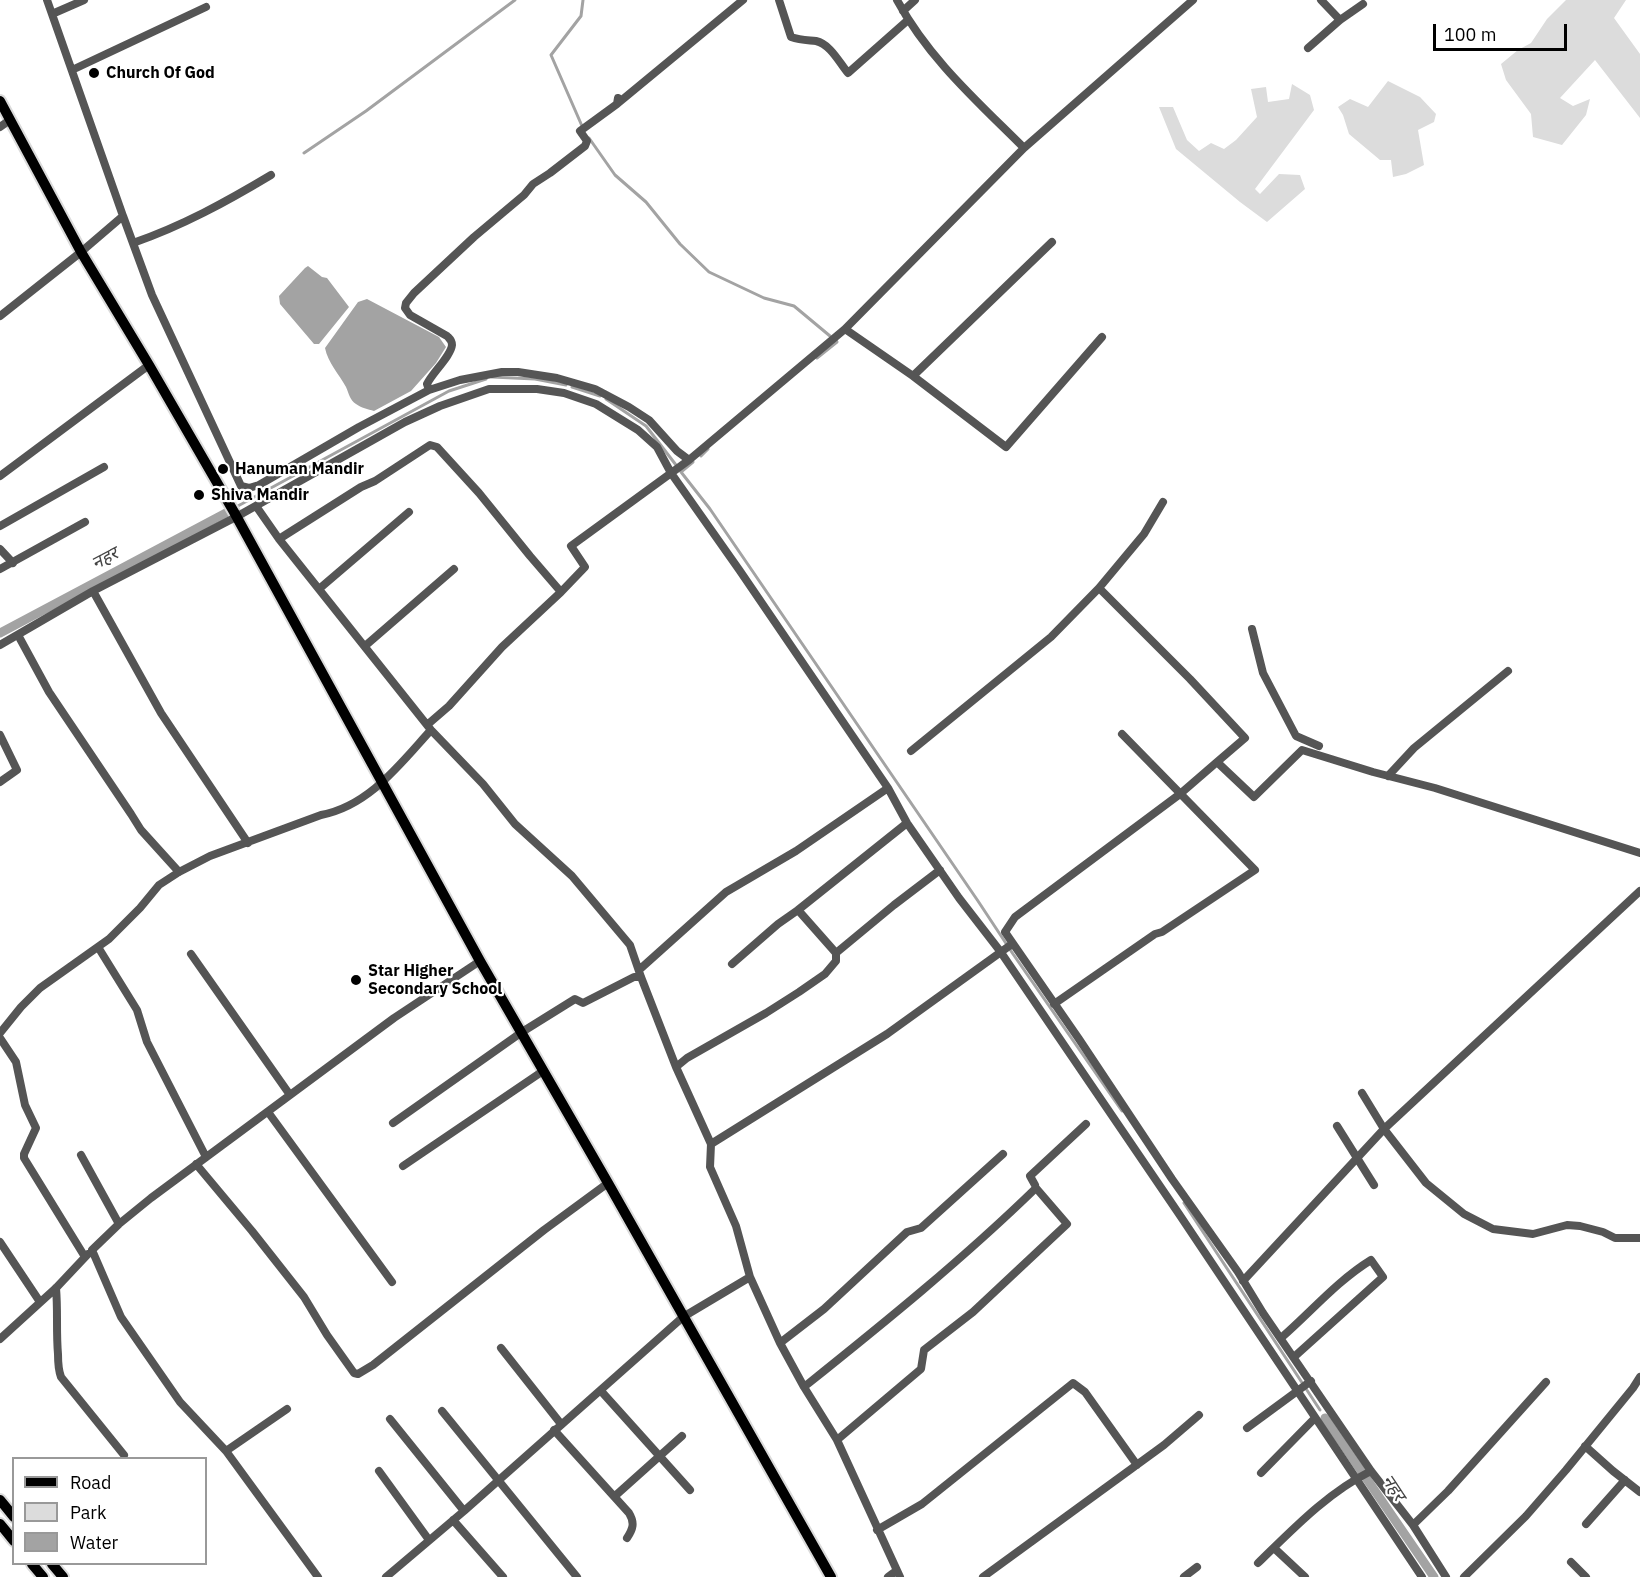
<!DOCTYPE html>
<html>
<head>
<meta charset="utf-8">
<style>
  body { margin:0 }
  #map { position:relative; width:1640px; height:1577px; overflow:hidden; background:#fff; font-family:"IBM Plex Sans",sans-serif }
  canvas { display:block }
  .legend { position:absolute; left:12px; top:1457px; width:195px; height:108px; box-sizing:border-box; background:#fff; border:2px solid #999; margin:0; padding:8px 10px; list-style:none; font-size:18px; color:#000 }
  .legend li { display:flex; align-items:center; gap:12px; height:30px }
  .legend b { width:30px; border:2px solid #999 }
  .scale { position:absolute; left:1433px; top:24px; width:134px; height:27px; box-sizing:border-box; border:3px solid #000; border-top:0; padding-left:8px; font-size:18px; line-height:21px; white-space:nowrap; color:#000; -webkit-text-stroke:4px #fff; paint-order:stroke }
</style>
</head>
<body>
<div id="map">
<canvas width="1640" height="1577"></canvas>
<ul class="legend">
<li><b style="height:8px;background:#000"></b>Road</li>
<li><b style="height:16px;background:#dcdcdc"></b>Park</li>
<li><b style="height:16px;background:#a3a3a3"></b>Water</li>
</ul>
<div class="scale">100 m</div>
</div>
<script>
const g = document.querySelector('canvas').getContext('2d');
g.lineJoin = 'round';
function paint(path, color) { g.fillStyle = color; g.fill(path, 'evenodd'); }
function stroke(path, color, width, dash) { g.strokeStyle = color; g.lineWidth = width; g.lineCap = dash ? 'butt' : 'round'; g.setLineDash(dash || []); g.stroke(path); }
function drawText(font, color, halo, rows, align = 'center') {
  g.font = font + ' "IBM Plex Sans","Noto Sans Devanagari",sans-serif'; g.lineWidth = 4.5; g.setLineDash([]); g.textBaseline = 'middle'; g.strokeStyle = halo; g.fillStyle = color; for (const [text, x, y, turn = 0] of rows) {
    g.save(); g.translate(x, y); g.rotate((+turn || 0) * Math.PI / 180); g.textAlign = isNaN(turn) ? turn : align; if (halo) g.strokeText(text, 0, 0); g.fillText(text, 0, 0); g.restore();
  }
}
paint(new Path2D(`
  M 1566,0 L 1626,0 L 1614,18 L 1640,54 L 1640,118 L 1595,60 L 1560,98 L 1573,106 L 1590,99 L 1586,115 L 1562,145 L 1533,137 L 1531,114 L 1506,80 L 1501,64 L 1518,50 L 1531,43 L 1547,19 Z
  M 1388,81 L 1420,97 L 1436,114 L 1434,122 L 1418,130 L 1424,165 L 1406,174 L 1393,177 L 1391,160 L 1380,160 L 1349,134 L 1343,115 L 1338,107 L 1350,99 L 1368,107 Z
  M 1292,84 L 1310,95 L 1314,110 L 1255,189 L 1260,194 L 1279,174 L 1300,175 L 1305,189 L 1267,222 L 1240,202 L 1176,149 L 1159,107 L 1173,107 L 1187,140 L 1199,151 L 1211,143 L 1224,149 L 1236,140 L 1257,117 L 1251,89 L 1266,87 L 1268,102 L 1289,99 Z`), '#dcdcdc');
paint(new Path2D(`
  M 308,266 L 322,277 L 327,278 L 349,307 L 319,344 L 314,344 L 280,304 L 279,296 L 305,268 Z
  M 367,299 L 439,337 L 446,347 L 436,363 L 411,391 L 374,411 C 368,409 361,408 356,404 C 350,400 349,394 346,387 C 339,374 328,363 325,348 L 358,302 Z`), '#a3a3a3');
stroke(new Path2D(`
  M 582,126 L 551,55 L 581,16 L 583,0
  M 589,138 L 615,175 L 646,202 L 680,244 L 709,272 L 764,298 L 794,306 L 830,336
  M 304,153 L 366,111 L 515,0
  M 817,358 L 837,342 L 836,340
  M 492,377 L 535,379 L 566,385
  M 572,387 L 600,396
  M 606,399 L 646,426 L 676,465
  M 701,456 L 708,449
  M 693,462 L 681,472 L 710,509 L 978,901 L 1013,954 L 1122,1111
  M 236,507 L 449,391 L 486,379
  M 1184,1203 L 1320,1410`), '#a3a3a3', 3);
stroke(new Path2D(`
  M 0,633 L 226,513
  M 1325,1418 L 1434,1577`), '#a3a3a3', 9);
const major = new Path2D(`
  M 0,101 L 81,252 L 149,365 L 234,512 L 480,961 L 608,1183 L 831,1577
  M 0,1500 L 14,1517
  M 0,1524 L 14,1541
  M 32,1564 L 43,1577
  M 52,1564 L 63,1577`);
stroke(major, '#dbdbdb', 14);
stroke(new Path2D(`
  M 47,0 L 123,216
  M 779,0 L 791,37 C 800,40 807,40 816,41 C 830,44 839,62 848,73 L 908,20
  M 897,0 C 929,59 977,101 1024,148
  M 1321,0 L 1340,20
  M 903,11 L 915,0
  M 52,14 L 84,0
  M 1308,48 L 1340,20 L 1363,4
  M 72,70 L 206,7
  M 617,104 L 743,0
  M 0,127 L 10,120
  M 133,243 C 182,226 226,202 271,175
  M 0,316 L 81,252 L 123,216 L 152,295 L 241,486 L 249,488 L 259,485 L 359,427 L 429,390 L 460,380 L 502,372 L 518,372 L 557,378 L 595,389 L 629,407 L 649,420 L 677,451 L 689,460
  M 845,329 L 913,376 L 1006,447 L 1102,337
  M 913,376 L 1052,242
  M 429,390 L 427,384 C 432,373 451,356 452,345 C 452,340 450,339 447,336 L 410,315 L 405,308 L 406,303 L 414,293 L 474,237 L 524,195 L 533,184 L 550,173 L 585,146 L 587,141 L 580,131 L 617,104 L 618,98
  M 0,476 L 149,365
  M 256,506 L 279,539 L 431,730 L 483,784 L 515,824 L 572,876 L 630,945 L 641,977 L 676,1067 L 711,1144 L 710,1167 L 736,1226 L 750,1277 L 683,1317 L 464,1511 L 386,1577
  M 0,526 L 104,467
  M 279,539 L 361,487 L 375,481 L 430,445 L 437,447 L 479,493 L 530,556 L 561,592 L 502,647 L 449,706 L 427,725
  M 0,549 L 13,563
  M 0,569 L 85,522
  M 1099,588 L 1190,679 L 1245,738 L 1217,762
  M 319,589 L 409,512
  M 93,591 L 161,713 L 248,843
  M 561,592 L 585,567 L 571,546 L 689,460 L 845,329 L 1024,148 L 1193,0
  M 1252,629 L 1263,673 L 1296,736 L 1319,746
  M 18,635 L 49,692 L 131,814 L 141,830 L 179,872
  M 0,645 L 93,591 L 236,517 L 405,422 L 440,406 L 489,389 L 537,389 L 564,393 L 596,404 L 638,430 L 657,447 L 671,473 L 740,571 L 888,788 L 907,823 L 959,898 L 1000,951 L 1179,1214 L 1422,1577
  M 365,646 L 454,569
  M 0,735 L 17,770 L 0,782
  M 911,751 L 1051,637 L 1099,588 L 1144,534 L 1163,502
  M 1388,776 L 1414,748 L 1508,671
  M 798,910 L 907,823
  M 98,947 L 137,1010 L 147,1042 L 206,1157
  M 836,953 L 894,905 L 940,870
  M 191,954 L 290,1095
  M 639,970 L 726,892 L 796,851 L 888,788
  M 1054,1004 L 1155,934 L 1162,932 L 1255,870 L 1122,734
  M 0,1033 L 21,1007 L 40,988 L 109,939 L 140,908 L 159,885 L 179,872 L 210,856 L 321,815 C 369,806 400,764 431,730
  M 0,1038 L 16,1062 L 25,1105 L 36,1128 L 24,1154 L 24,1158 L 85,1257
  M 676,1067 L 687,1058 L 766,1013 L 799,992 L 825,974 L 836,961 L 836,953 L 798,910 L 778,924 L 732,964
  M 1362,1093 L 1384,1129 L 1426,1183 L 1464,1214 L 1493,1229 L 1533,1234 L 1567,1225 L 1580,1226 L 1603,1232 L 1615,1238 L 1640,1238
  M 268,1112 L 392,1282
  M 393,1123 L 522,1032 L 575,999 L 583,1003 L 634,977 L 641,977
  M 1337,1126 L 1374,1185
  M 711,1144 L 887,1034 L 1012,944
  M 81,1155 L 119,1224
  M 196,1164 L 252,1231 L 304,1297 L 327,1335 L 354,1373 L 358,1374 L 373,1365 L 544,1230 L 608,1183
  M 403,1166 L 543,1071
  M 1035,1185 L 1030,1176 L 1086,1124
  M 0,1242 L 40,1302
  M 750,1277 L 780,1343 L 804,1387 L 837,1440 L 900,1577
  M 1243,1281 L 1384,1129 L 1640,891
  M 56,1288 C 58,1310 56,1332 58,1354 C 58,1363 58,1369 61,1377 L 124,1455
  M 1281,1338 C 1311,1312 1337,1281 1371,1260 L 1383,1277 L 1294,1357
  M 0,1339 L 56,1288 L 88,1254
  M 780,1343 L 824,1309 L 907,1232 L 921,1228 L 1003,1154
  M 501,1348 L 561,1424
  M 804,1387 C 884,1323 963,1259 1036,1188 L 1067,1224 L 973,1312 L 924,1350 L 921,1369 L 837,1440
  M 601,1391 L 690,1490
  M 442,1411 L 577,1577
  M 390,1419 L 464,1511
  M 1247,1428 L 1311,1381
  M 554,1430 L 629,1513 C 635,1523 633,1529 627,1538
  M 1585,1446 L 1613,1471 L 1640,1492
  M 226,1451 L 287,1409
  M 379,1471 L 429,1540
  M 1261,1473 L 1315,1418
  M 615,1496 L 682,1436
  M 453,1520 L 503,1577
  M 1586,1524 L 1625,1480
  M 1413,1525 L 1448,1491 L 1546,1382
  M 877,1530 L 922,1504 L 1073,1383 L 1085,1392 L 1137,1465
  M 1274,1548 L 1305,1577
  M 1571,1562 L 1586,1577
  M 1258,1563 C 1293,1529 1327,1493 1371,1471
  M 318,1577 L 226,1451 L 180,1402 L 121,1317 L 92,1250 L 119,1224 L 151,1198 L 394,1018 L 480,961
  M 888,1577 L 896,1571
  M 983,1577 L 1164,1445 L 1199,1415
  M 1184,1577 L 1197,1567
  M 1446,1577 L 1413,1525 L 1371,1471 L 1263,1313 L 1238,1272 L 1172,1179 L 1079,1039 L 1005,932 L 1015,917 L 1180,794 L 1217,762 L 1254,797 L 1302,750 L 1373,772 L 1435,788 L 1640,853
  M 1464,1577 L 1526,1516 L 1566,1470 L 1633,1388 L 1640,1377`), '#555', 8);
stroke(major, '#000', 10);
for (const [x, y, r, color] of [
  [94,73,6,"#000"],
  [223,469,6,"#000"],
  [199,495,6,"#000"],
  [356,980,6,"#000"]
]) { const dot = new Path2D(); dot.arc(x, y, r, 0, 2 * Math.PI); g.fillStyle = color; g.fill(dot); stroke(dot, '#fff', 2); }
drawText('bold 16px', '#000', '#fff', [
  ["Church Of God",106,73],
  ["Hanuman Mandir",235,469],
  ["Shiva Mandir",211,495],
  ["Star Higher",368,971],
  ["Secondary School",368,989]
], 'left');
drawText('italic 18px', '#444', '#fff', [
  ["नहर",105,559,-28],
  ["नहर",1393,1488,56]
]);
</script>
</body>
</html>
